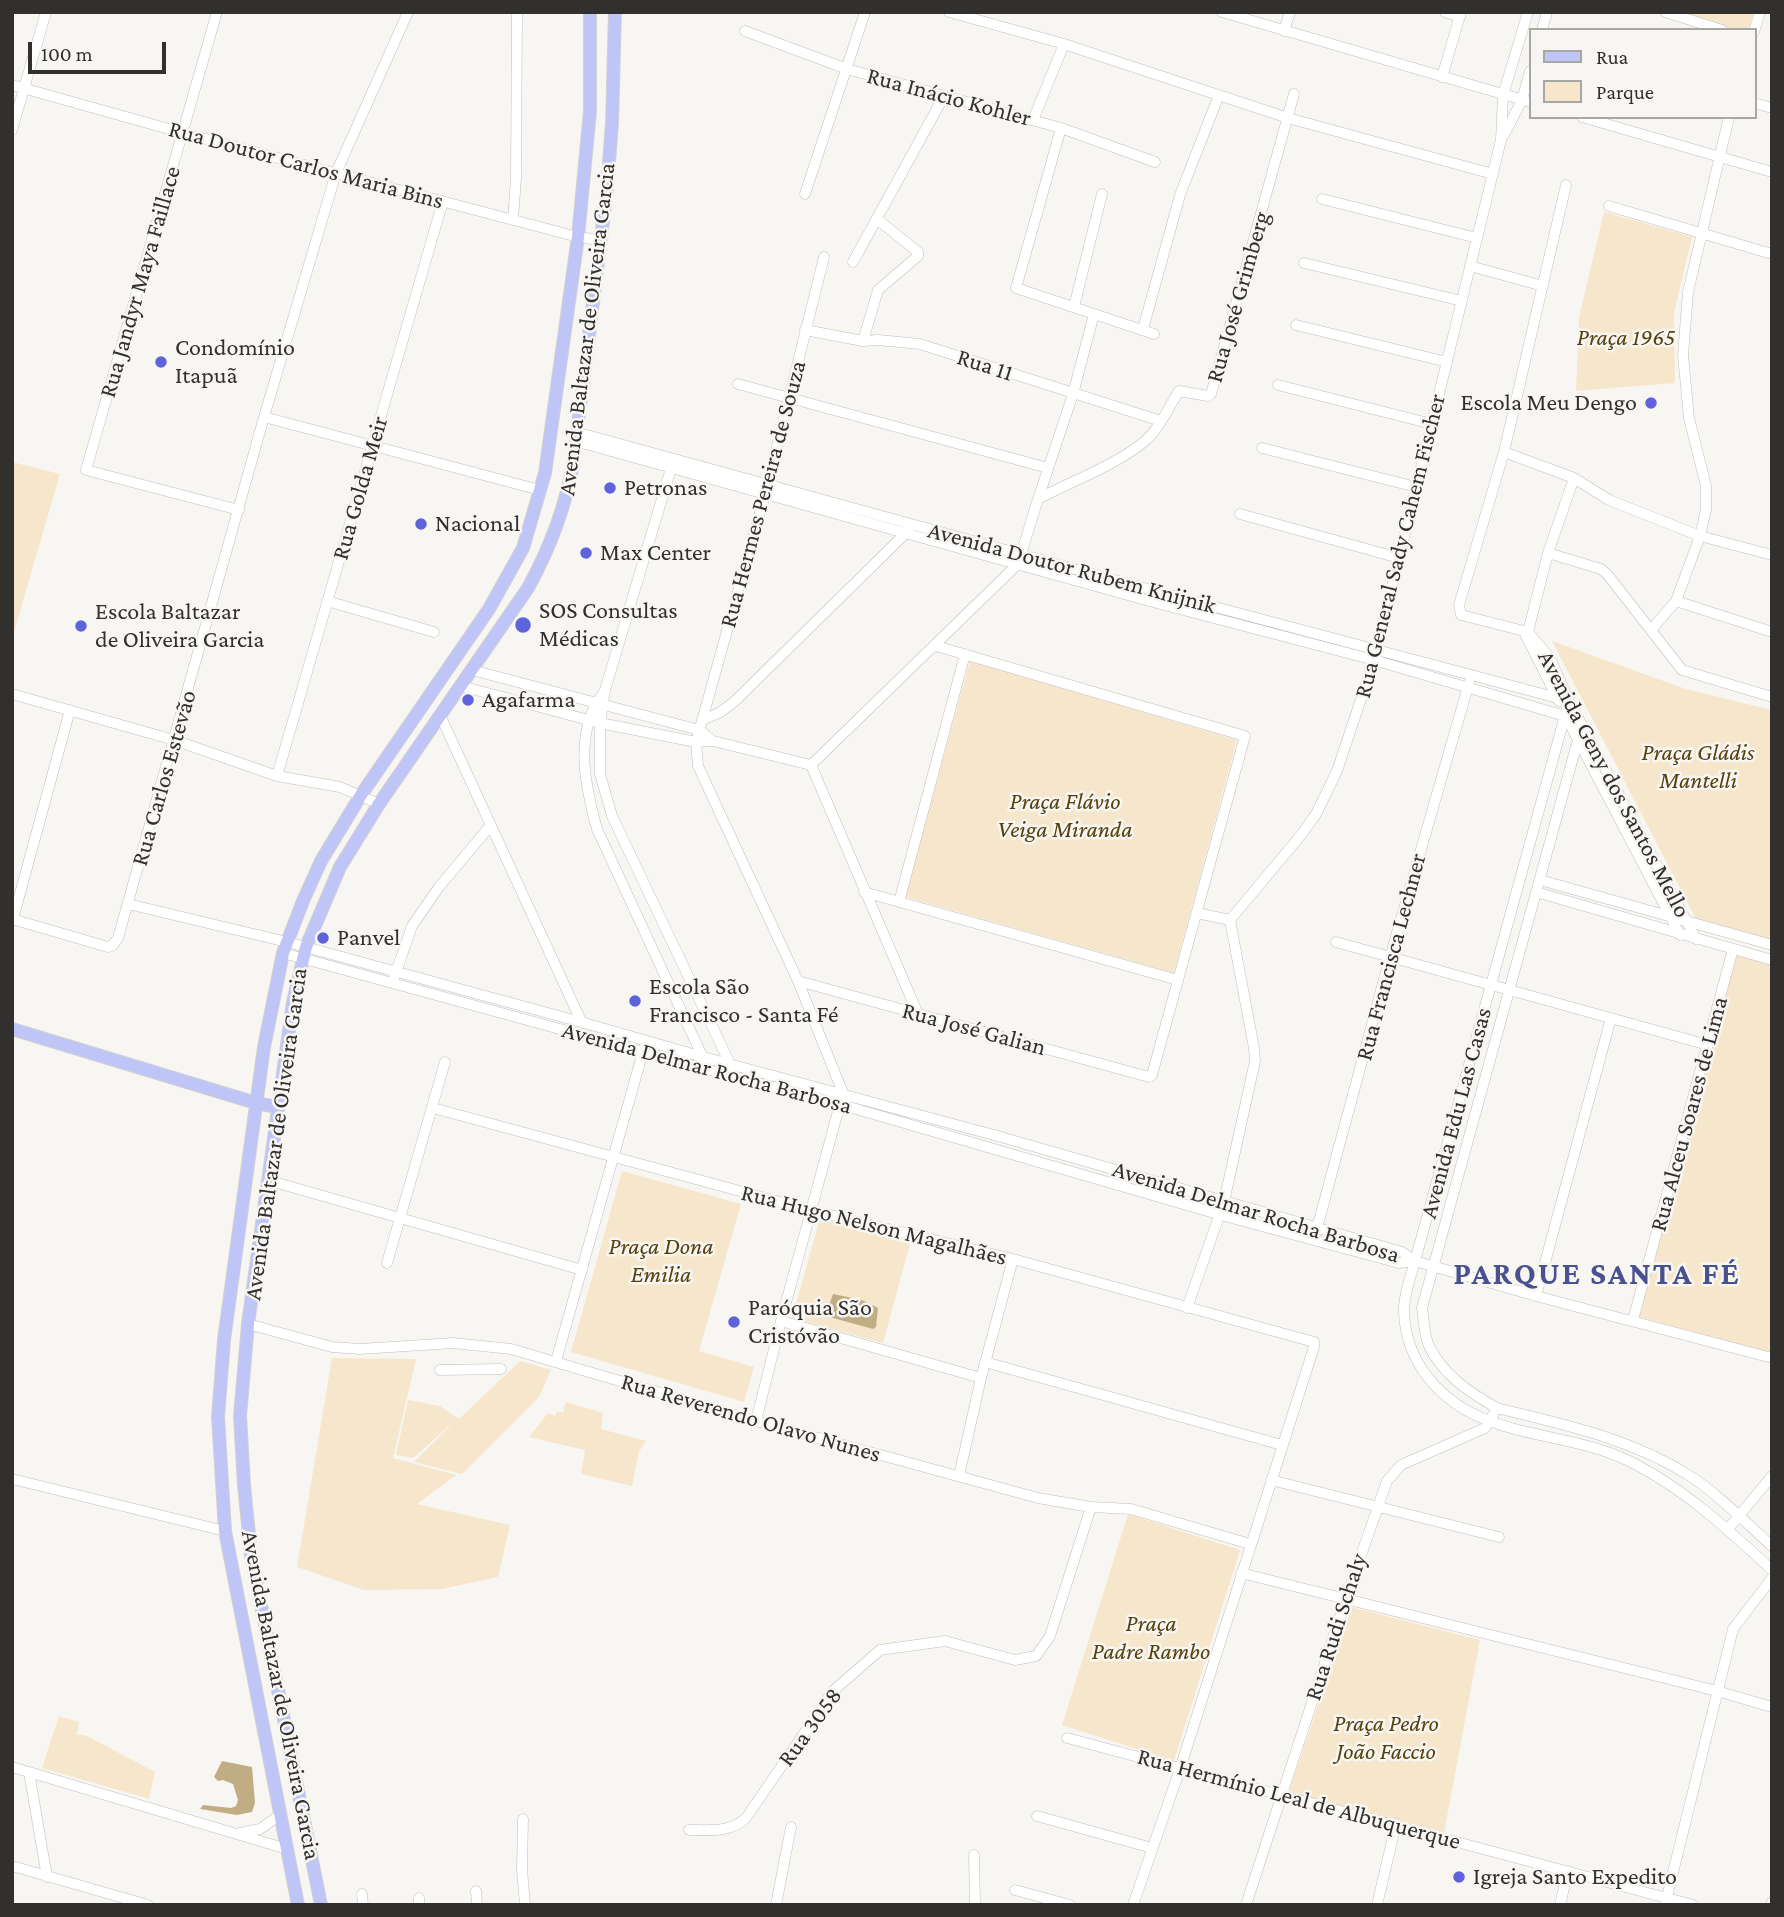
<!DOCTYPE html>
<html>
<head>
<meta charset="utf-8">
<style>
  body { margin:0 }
  #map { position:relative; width:1784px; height:1917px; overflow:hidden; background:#f8f6f2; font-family:"Crimson Pro",serif }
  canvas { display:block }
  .frame { position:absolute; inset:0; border:14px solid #31302e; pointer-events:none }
  .legend { position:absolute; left:1529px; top:28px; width:228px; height:91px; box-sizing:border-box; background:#f8f6f2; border:2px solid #a8a7a4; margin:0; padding:9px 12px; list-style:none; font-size:21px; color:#31302e }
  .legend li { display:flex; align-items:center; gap:14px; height:35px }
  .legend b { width:35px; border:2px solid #a8a7a4 }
  .scale { position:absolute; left:28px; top:42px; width:138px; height:32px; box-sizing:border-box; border:4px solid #31302e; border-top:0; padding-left:9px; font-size:21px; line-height:24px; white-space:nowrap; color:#31302e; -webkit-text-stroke:5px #f8f6f2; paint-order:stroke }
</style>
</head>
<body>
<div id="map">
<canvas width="1784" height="1917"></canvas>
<div class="frame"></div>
<ul class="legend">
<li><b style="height:9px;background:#bfc6f7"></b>Rua</li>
<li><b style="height:19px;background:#f6e7cc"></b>Parque</li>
</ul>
<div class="scale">100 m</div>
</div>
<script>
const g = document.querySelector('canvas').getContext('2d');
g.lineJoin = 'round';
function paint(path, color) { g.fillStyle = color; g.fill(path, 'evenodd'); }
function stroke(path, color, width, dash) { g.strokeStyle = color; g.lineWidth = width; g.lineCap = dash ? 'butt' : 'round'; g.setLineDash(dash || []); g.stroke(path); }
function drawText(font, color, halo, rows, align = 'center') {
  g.font = font + ' "Crimson Pro",serif'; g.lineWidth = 5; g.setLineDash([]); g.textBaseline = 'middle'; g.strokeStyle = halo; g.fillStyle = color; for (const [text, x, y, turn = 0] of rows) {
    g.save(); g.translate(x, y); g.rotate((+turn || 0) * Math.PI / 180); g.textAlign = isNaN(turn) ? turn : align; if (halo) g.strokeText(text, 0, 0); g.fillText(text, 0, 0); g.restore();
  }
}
paint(new Path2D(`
  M 1674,12 L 1754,12 L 1748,30 L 1736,30 Z
  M 1604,212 L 1692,237 L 1674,313 L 1675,383 L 1576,391 L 1579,317 Z
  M 12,462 L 60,474 L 12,639 Z
  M 1552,641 L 1686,689 L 1772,710 L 1772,941 L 1696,919 Z
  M 970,661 L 1237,740 L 1174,973 L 905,897 Z
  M 1737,955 L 1772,964 L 1772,1353 L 1639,1317 Z
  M 622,1171 L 741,1204 L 699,1351 L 754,1367 L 744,1402 L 571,1352 Z
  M 820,1218 L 910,1244 L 883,1343 L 792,1318 Z
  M 332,1358 L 416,1359 L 393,1458 L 456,1475 L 417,1504 L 510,1525 L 498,1577 L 442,1589 L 364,1590 L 297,1567 Z
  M 520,1361 L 551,1370 L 539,1397 L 462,1474 L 414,1462 L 456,1420 L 413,1458 L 396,1455 L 408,1400 L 440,1406 L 459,1419 Z
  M 566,1402 L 603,1413 L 601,1429 L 646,1441 L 639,1452 L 632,1486 L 581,1474 L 585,1450 L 529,1437 L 548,1413 L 555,1416 L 557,1412 L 563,1412 Z
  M 1128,1514 L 1240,1550 L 1174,1761 L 1062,1725 Z
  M 1351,1607 L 1480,1640 L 1444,1833 L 1289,1792 Z
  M 59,1716 L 79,1722 L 77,1735 L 85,1735 L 155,1772 L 149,1799 L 42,1768 Z`), '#f6e7cc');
paint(new Path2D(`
  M 833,1294 L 862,1300 L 878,1308 L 876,1327 L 873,1329 L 833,1318 L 826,1314 Z
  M 222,1761 L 252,1767 L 255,1803 L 252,1812 L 237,1815 L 200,1809 L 203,1805 L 231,1808 L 236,1806 L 238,1800 L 233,1784 L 223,1780 L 218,1781 L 214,1777 Z`), '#c1ad84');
const minor = new Path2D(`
  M 217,12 L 86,470 L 239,510
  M 949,12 L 1064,44 L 1288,118 L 1493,174
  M 1222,12 L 1530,102
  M 1445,12 L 1460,17
  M 1665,12 L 1722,30
  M 1542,30 L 1547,12
  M 745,31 L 847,69 L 1061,128 L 1155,162
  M 1284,31 L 1290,12
  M 1754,32 L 1760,12
  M 1442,77 L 1461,12
  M 12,85 L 183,133 L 578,237 L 600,240
  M 1754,103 L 1772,108
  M 1582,117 L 1772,172
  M 1033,120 L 1064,44
  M 1061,128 L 1016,288 L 1154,334
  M 12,130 L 46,12
  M 1504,135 L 1522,100 L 1530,71
  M 805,194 L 865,12
  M 1322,199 L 1477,238
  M 1609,206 L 1772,254
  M 513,220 L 516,178 L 517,12
  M 853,262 L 944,96
  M 1304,263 L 1462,301
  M 1470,266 L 1543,286
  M 1074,307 L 1102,194
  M 1296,325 L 1447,362
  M 1143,329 L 1180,195 L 1219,95
  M 805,330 L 863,341 L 878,340 L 920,344 L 1161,421
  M 863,341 L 878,290 L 918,256 L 918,252 L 877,219
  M 738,384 L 1048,468
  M 1278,385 L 1432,424
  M 264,417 L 540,490
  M 576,432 L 1155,591 L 1569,701
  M 575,441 L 1153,602 L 1374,660 L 1565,716
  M 1262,448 L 1416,487
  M 1504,452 L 1574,478 L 1609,500 L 1700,536 L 1772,555
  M 672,465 L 605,690 L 600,723 L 600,774 L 612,816 L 731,1066
  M 1038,499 L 1073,394 L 1094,314
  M 1240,514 L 1399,558
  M 1548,553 L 1601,569 L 1607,574 L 1682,670 L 1772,697
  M 327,601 L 434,632
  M 1676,601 L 1772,632
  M 1652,629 L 1676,601 L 1700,536 L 1706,510 L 1706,486 L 1689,418 L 1683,355 L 1688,292 L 1729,117
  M 1528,632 L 1461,615 L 1459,605 L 1504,452 L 1566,185
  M 1528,632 L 1550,658 L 1569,701 L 1696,939
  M 1528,632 L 1548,553 L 1574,478
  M 1525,634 L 1559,701
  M 472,670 L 699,730 L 713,741
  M 461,686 L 600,723 L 696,742 L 713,741 L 811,765
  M 604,692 C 573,732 585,785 597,829 L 704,1060
  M 12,694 L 174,740 L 277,776 L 340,787 L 379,804
  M 1569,701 L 1415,1261 C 1411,1276 1403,1297 1404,1313 C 1405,1334 1412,1355 1424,1372 C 1473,1442 1559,1427 1629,1461 C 1682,1487 1729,1530 1772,1570
  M 440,715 L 582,1023
  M 1565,715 L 1680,935
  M 702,720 L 719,713 L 734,702 L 909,530
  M 1582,725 L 1422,1308 C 1424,1320 1424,1335 1429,1346 C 1443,1375 1470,1393 1497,1408 C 1564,1425 1631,1438 1690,1476 C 1717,1493 1747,1524 1772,1546
  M 811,765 L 1018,564 L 1038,499 C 1070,482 1118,464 1145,441 C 1160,428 1168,408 1179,391 L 1208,396 L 1211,394 L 1294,94
  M 811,765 L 918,1014
  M 277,776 L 443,201
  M 1540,880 L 1772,945
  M 864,892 L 1178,980
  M 1536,892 L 1772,960
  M 899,902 L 965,654
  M 128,904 L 287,942 L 581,1022 L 703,1057 L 994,1135 L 1402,1252 L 1415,1261 L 1536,1296 L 1772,1358
  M 1197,913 L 1230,920
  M 12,919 L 108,947 L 113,945 L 118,938 L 264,417 L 336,173 L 408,12
  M 13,919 L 70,710
  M 1230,920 L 1301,835 L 1316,814 L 1337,771 L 1374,660 L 1501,140 L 1503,95 L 1528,12
  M 1336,942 L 1708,1045
  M 283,953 L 709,1070 L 839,1104 L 1221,1215 L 1399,1263 L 1415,1261
  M 394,978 L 412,926 L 439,887 L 490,826
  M 798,981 L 1149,1077 L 1152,1075 L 1245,736 L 936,646
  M 433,1108 L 810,1210 L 1013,1259 L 1314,1342 L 1314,1347 L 1180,1769 L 1133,1905
  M 267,1180 L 582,1270
  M 1316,1232 L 1390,957 L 1469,683
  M 387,1263 L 445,1062
  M 1536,1296 L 1611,1018
  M 1187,1308 L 1224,1202 L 1255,1061 L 1254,1048 L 1230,920
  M 1633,1320 L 1733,949
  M 781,1321 L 981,1378
  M 248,1324 L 332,1347 L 360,1349 L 453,1343 L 511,1349 L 756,1421 L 1038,1498 L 1091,1507 L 1131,1509 L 1250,1544
  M 556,1361 L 644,1048
  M 985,1362 L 1282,1445
  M 440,1370 L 501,1369
  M 756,1421 L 781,1321 L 843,1093 L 798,981 L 698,766 L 696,742 L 765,495 L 824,257
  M 959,1476 L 981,1378 L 1013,1259
  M 12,1479 L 225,1531
  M 1271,1480 L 1499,1537
  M 1728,1529 L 1772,1476
  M 1241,1573 L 1717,1691 L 1772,1707
  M 1067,1738 L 1693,1905
  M 12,1767 L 287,1849
  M 29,1772 L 47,1877
  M 1037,1816 L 1152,1848
  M 523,1819 L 522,1870 L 525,1905
  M 689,1830 C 709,1830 730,1833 746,1818 L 833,1691 L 880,1650 L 945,1641 L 1015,1660 L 1036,1656 L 1050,1636 L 1091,1507
  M 240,1833 L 260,1829 L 280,1815
  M 974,1855 L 975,1905
  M 12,1866 L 148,1905
  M 1015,1890 L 1070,1905
  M 476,1891 L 477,1905
  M 362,1894 L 363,1905
  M 419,1898 L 419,1905
  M 776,1905 L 791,1827
  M 1246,1905 L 1346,1598 L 1387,1481 L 1401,1465 L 1485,1428 L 1497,1408
  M 1377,1905 L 1396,1824
  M 1560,1905 L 1568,1871
  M 1665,1905 L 1733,1629 L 1772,1578
  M 1771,1905 L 1772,1902`);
const major = new Path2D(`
  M 12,1029 L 256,1103 L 277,1107
  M 298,1905 L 225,1531 L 218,1417 L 224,1340 L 264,1047 L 283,953 L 303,901 L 321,861 L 361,795 L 489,609 L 523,548 L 545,473 L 578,237 L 590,111 L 590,12
  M 321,1905 L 251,1555 L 244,1485 L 240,1416 L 248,1324 L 293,1002 L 306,947 L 340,867 L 379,804 L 528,588 C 550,548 565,509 573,464 L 607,189 L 612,123 L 615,12`);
stroke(minor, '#c0beba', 11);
stroke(major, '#d2d1d1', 14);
stroke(minor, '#fff', 10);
stroke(major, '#bfc6f7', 12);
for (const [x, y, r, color] of [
  [161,362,7,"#5e63db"],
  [1651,403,7,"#5e63db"],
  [610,488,7,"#5e63db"],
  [421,524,7,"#5e63db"],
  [586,553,7,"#5e63db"],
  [523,625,9,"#5e63db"],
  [81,626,7,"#5e63db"],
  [468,700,7,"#5e63db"],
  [323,938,7,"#5e63db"],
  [635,1001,7,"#5e63db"],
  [734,1322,7,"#5e63db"],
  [1459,1877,7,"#5e63db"]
]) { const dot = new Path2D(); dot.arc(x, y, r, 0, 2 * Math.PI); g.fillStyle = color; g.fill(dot); stroke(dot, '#f8f6f2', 2.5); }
drawText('24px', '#31302e', '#f8f6f2', [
  ["Rua Inácio Kohler",949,97,15],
  ["Rua Doutor Carlos Maria Bins",306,165,15],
  ["Rua Jandyr Maya Faillace",140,282,-74],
  ["Rua José Grimberg",1238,297,-74],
  ["Avenida Baltazar de Oliveira Garcia",587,329,-83],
  ["Rua 11",985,365,18],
  ["Rua Golda Meir",360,488,-74],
  ["Rua Hermes Pereira de Souza",763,494,-75],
  ["Rua General Sady Cahem Fischer",1400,546,-76],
  ["Avenida Doutor Rubem Knijnik",1072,568,15],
  ["Rua Carlos Estevão",164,778,-74],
  ["Avenida Geny dos Santos Mello",1614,784,62],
  ["Rua Francisca Lechner",1391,957,-75],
  ["Rua José Galian",974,1029,15],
  ["Avenida Delmar Rocha Barbosa",707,1068,15],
  ["Avenida Edu Las Casas",1456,1113,-75],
  ["Rua Alceu Soares de Lima",1689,1114,-75],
  ["Avenida Baltazar de Oliveira Garcia",276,1134,-82],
  ["Avenida Delmar Rocha Barbosa",1256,1212,17],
  ["Rua Hugo Nelson Magalhães",874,1225,14],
  ["Rua Reverendo Olavo Nunes",751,1418,16],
  ["Rua Rudi Schaly",1336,1627,-72],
  ["Avenida Baltazar de Oliveira Garcia",281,1695,79],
  ["Rua 3058",810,1727,-54],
  ["Rua Hermínio Leal de Albuquerque",1299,1799,15]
]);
drawText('italic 24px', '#56400d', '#f8f6f2', [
  ["Praça 1965",1626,338],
  ["Praça Gládis",1698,753],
  ["Mantelli",1698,781],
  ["Praça Flávio",1065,802],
  ["Veiga Miranda",1065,830],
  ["Praça Dona",661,1247],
  ["Emilia",661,1275],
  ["Praça",1151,1624],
  ["Padre Rambo",1151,1652],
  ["Praça Pedro",1386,1724],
  ["João Faccio",1386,1752]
]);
drawText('24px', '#31302e', '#f8f6f2', [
  ["Condomínio",175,348],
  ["Itapuã",175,376],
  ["Escola Meu Dengo",1637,403,"right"],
  ["Petronas",624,488],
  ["Nacional",435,524],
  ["Max Center",600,553],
  ["SOS Consultas",539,611],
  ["Médicas",539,639],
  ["Escola Baltazar",95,612],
  ["de Oliveira Garcia",95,640],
  ["Agafarma",482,700],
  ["Panvel",337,938],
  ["Escola São",649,987],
  ["Francisco - Santa Fé",649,1015],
  ["Paróquia São",748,1308],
  ["Cristóvão",748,1336],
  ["Igreja Santo Expedito",1473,1877]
], 'left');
g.letterSpacing = '2px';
drawText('bold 32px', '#4a518f', '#f8f6f2', [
  ["PARQUE SANTA FÉ",1597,1274]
]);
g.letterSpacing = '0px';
</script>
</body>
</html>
